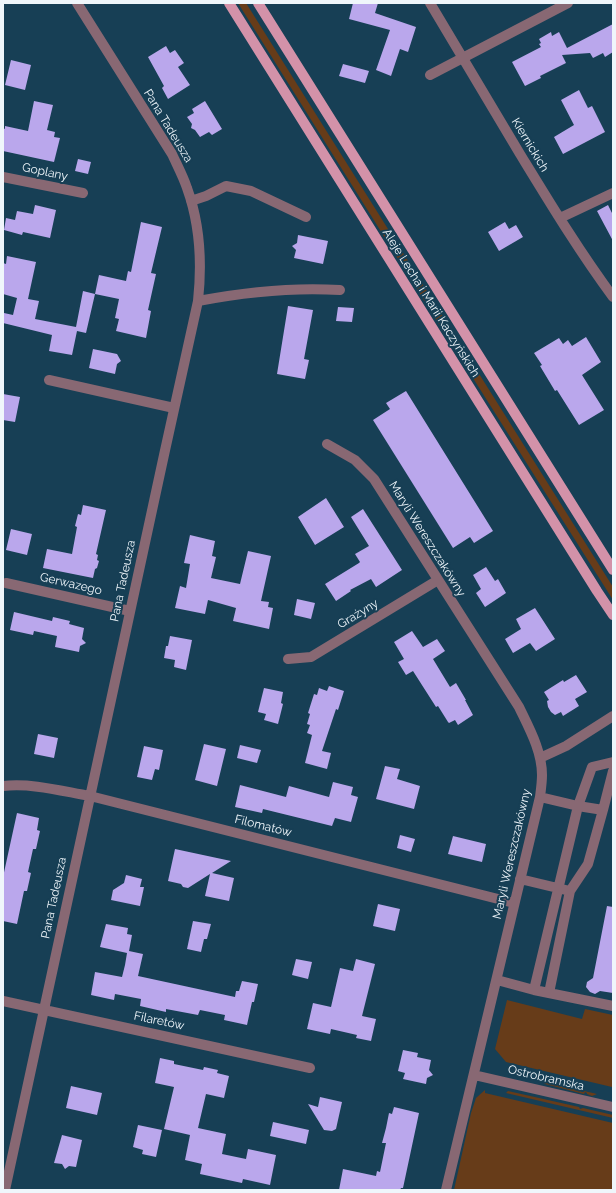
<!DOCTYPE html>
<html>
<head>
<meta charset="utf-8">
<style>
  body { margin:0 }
  #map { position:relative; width:616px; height:1193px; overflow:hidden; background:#173f55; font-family:Raleway,sans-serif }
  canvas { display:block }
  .frame { position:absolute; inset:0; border:4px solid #eff6fb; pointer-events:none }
</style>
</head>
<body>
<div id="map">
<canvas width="616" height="1193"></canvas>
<div class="frame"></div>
</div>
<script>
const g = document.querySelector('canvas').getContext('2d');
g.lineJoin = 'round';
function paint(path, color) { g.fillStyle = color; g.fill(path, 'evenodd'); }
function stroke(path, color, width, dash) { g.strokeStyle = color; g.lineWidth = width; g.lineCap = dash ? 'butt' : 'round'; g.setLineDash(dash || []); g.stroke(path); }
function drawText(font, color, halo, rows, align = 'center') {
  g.font = font + ' Raleway,sans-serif'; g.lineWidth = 4; g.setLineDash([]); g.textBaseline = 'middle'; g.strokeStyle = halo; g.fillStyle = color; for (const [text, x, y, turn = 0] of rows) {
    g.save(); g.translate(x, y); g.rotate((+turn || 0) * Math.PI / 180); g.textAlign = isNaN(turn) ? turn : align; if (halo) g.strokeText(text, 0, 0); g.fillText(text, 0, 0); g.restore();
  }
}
paint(new Path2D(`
  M 238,3 L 246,3 L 613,587 L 613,600 L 442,329 Z
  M 507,1000 L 582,1019 L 585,1009 L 613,1015 L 612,1087 L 506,1062 L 495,1049 Z
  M 542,1081 L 597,1094 L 592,1096 L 587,1094 L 587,1093 L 585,1092 L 584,1094 L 545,1084 Z
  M 485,1090 L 485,1093 L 613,1123 L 613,1190 L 454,1190 L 471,1113 L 476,1098 Z
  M 508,1091 L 579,1107 L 580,1109 L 583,1108 L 613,1115 L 613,1118 L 506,1093 Z`), '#673c19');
paint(new Path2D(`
  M 353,3 L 378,3 L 375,13 L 416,27 L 408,52 L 400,49 L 391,76 L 376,70 L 390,30 L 349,19 Z
  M 613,24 L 613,52 L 605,57 L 603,53 L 593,58 L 590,53 L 562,55 L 566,63 L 540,76 L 541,78 L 525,86 L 512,62 L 541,47 L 539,44 L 541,43 L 539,39 L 551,32 L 552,36 L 559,32 L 567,48 Z
  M 166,46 L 170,53 L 175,50 L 184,63 L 178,67 L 190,85 L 168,99 L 162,88 L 164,86 L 148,57 Z
  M 11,60 L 31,65 L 25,90 L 5,85 Z
  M 343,64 L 369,71 L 365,83 L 339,76 Z
  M 579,90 L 588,108 L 592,106 L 605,132 L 563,154 L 554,137 L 574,125 L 561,100 Z
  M 34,101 L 53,105 L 47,130 L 55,132 L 54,137 L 60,138 L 54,162 L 3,151 L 3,128 L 5,129 L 5,126 L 28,131 Z
  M 205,101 L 222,129 L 212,135 L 209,132 L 200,137 L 195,130 L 191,128 L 192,124 L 187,117 L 194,113 L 192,109 Z
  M 78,159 L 91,162 L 88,174 L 75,171 Z
  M 35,205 L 56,210 L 50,238 L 23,232 L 22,235 L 4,230 L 6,218 L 15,220 L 17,211 L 33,214 Z
  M 608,205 L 613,215 L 613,241 L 597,211 Z
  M 141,222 L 162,227 L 151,273 L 156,274 L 148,310 L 151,311 L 146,338 L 116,331 L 119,319 L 115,318 L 119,299 L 95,294 L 99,275 L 126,281 L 128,271 L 131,272 Z
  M 505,222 L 509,229 L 516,225 L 523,237 L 499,251 L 488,232 Z
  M 298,235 L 328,241 L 323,264 L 294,258 L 296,250 L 292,246 L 297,243 Z
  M 7,256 L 36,262 L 28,299 L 39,301 L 35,319 L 76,327 L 83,291 L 95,294 L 86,333 L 77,331 L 72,355 L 49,351 L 52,335 L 3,323 L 4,313 L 13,315 L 17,298 L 3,294 L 3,263 L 6,264 Z
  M 288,306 L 313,310 L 304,359 L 309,360 L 305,379 L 277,374 Z
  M 338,307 L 354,308 L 352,322 L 336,321 Z
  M 586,337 L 601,362 L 582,375 L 604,410 L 579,425 L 557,390 L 555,391 L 540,366 L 542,365 L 534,353 L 559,338 L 563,344 L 568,340 L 572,346 Z
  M 93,349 L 117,354 L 121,361 L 117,364 L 115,374 L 89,368 Z
  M 406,391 L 493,531 L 474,543 L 470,537 L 453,548 L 373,420 L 390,409 L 386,403 Z
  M 3,394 L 20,397 L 15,422 L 3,420 Z
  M 326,498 L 344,527 L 315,545 L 298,517 Z
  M 83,505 L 106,510 L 96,554 L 98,555 L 97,560 L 99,561 L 97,568 L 95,569 L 93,578 L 43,568 L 47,549 L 72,554 L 77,527 L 75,526 L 78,514 L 81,515 Z
  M 363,509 L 402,570 L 376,587 L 371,579 L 350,590 L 351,591 L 336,601 L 325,584 L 359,563 L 360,562 L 355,554 L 369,546 L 351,517 Z
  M 11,529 L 32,534 L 27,555 L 6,550 Z
  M 190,535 L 215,541 L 212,556 L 216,557 L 211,578 L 240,584 L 248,551 L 271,556 L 261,601 L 269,602 L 268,607 L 273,608 L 269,629 L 233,621 L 236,608 L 208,600 L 205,614 L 175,608 L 180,586 L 186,588 L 190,564 L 184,563 Z
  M 486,567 L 495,581 L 498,579 L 506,593 L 485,607 L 476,593 L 481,589 L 473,575 Z
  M 297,599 L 315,603 L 311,619 L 294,615 Z
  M 535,608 L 555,639 L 536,651 L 530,643 L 513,653 L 505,639 L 521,629 L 516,619 Z
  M 14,612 L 52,621 L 53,617 L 70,621 L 69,624 L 84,628 L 82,639 L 86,643 L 80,646 L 79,652 L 55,647 L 57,636 L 34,631 L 33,635 L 10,630 Z
  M 412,631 L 423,647 L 437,639 L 445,651 L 433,659 L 450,687 L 456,683 L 466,700 L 465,700 L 473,715 L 458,725 L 455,720 L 449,723 L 448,722 L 438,706 L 436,707 L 413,671 L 406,675 L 398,662 L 404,659 L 394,642 Z
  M 170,636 L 192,640 L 186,670 L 174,667 L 175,660 L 164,658 L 166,646 L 168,646 Z
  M 576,675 L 587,692 L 575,699 L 579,706 L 563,716 L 561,712 L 555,715 L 551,712 L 548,707 L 547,701 L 549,700 L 544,692 L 563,680 L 564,682 Z
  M 329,686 L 344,691 L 338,710 L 336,709 L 322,751 L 331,753 L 327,769 L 305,763 L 312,735 L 307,733 L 310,725 L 307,724 L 310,714 L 308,713 L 314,694 L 317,695 L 319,688 L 327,691 Z
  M 264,688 L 283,692 L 281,703 L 283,704 L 278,724 L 264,720 L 266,714 L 258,712 Z
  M 38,734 L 58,738 L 54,758 L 34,754 Z
  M 204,744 L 226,749 L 217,786 L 195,780 Z
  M 240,745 L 261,750 L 257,763 L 237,758 Z
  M 144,746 L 163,750 L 159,770 L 155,769 L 152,780 L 137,777 Z
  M 385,766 L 400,769 L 397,779 L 420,786 L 414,809 L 376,799 Z
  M 333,782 L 353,787 L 351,795 L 358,797 L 351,822 L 335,818 L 332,826 L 263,809 L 262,813 L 235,807 L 240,785 L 286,797 L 289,786 L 329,797 Z
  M 17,813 L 39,818 L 37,830 L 40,831 L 36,849 L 33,849 L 28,872 L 31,873 L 27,891 L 24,891 L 17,924 L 3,921 L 3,877 Z
  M 400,835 L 415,839 L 411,852 L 397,848 Z
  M 453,836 L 486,844 L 482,862 L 448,854 Z
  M 175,849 L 231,861 L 212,873 L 234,878 L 229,901 L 205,896 L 210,874 L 188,888 L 183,887 L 181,884 L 168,881 Z
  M 126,875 L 142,879 L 140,887 L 144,887 L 140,906 L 111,900 L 113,890 L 124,883 Z
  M 378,904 L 400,909 L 395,931 L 373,926 Z
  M 607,906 L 613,907 L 613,993 L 600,991 L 595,994 L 590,992 L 586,987 L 587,982 L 593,978 Z
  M 193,921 L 211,924 L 207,939 L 204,939 L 201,952 L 187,949 Z
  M 106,924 L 128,928 L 127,934 L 132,935 L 129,951 L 143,954 L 138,976 L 235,997 L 236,991 L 239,991 L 242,981 L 258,984 L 254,1002 L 252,1002 L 247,1025 L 224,1020 L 225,1015 L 200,1010 L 198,1015 L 166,1009 L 166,1012 L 140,1006 L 141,999 L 115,994 L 114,1000 L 91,995 L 95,972 L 122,977 L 125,965 L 127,953 L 100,947 Z
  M 296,959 L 312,962 L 308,979 L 292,975 Z
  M 356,959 L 375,964 L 362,1016 L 376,1019 L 371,1041 L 356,1038 L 357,1035 L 331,1029 L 330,1034 L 307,1029 L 313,1003 L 331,1007 L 340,968 L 353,971 Z
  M 403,1050 L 418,1053 L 417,1057 L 431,1060 L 429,1070 L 433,1075 L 427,1078 L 426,1084 L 403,1079 L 405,1073 L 398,1071 Z
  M 160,1058 L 174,1061 L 174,1064 L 203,1070 L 204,1067 L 218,1070 L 217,1073 L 229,1076 L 224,1098 L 206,1094 L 198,1128 L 226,1134 L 222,1154 L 246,1159 L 248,1149 L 276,1155 L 270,1185 L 243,1179 L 242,1183 L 200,1174 L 202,1164 L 185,1160 L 190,1135 L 164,1129 L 174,1087 L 155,1083 Z
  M 71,1086 L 102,1093 L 97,1115 L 66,1108 Z
  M 320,1097 L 342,1102 L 336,1129 L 332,1131 L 324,1130 L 308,1104 L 318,1107 Z
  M 394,1107 L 419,1113 L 403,1188 L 401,1188 L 400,1190 L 339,1190 L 343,1169 L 376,1176 L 377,1171 L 380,1172 L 386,1143 L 382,1143 L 386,1128 L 389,1113 L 392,1114 Z
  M 273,1122 L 309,1130 L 306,1144 L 270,1136 Z
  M 138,1125 L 162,1130 L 156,1157 L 142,1154 L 143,1150 L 133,1147 Z
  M 62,1135 L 82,1140 L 76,1167 L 69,1166 L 65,1169 L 62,1164 L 54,1163 Z`), '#baa7ec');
stroke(new Path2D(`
  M 430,3 C 460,54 490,104 520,154 C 550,203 579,251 613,297
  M 430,75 L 568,3
  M 3,177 L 83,193
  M 191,201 L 206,196 L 226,186 L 251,191 L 306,217
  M 560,218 L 613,193
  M 198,301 C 245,292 292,287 340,290
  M 49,380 L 174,408
  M 327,444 L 355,460 L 374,479 L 519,707 C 529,728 542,751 542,775 C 542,782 541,789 540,797 L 446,1190
  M 6,583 L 130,611
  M 288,659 L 311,657 L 438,580
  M 540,758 L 566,746 L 613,716
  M 3,786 C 33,783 61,791 90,796 L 514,903
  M 540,797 L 578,806 L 603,810 L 588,864 L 570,891
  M 603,810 L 613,771
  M 520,879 L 570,891 L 549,993
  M 497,980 L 534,990 L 613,1006
  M 534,990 L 578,806 L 592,767 L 613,762
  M 3,1001 L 310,1068
  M 474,1075 L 613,1107
  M 5,1190 L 164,455 L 198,301 C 202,264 200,224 187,188 C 183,176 177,165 172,154 L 77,3`), '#886873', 10);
stroke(new Path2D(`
  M 229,3 L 597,591 L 613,615
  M 258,3 L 613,570`), '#d392a9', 10);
drawText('12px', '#eff6fb', '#173f55', [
  ["Pana Tadeusza",168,126,59],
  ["Kiernickich",530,145,59],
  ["Goplany",45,172,12],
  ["Aleje Lecha i Marii Kaczyńskich",431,303,58],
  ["Maryli Wereszczakówny",427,539,58],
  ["Pana Tadeusza",123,581,-78],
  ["Gerwazego",71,584,13],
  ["Grażyny",358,614,-31],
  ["Filomatów",263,826,14],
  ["Maryli Wereszczakówny",512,854,-77],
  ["Pana Tadeusza",54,898,-78],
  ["Filaretów",159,1021,12],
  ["Ostrobramska",546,1078,13]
]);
</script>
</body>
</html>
